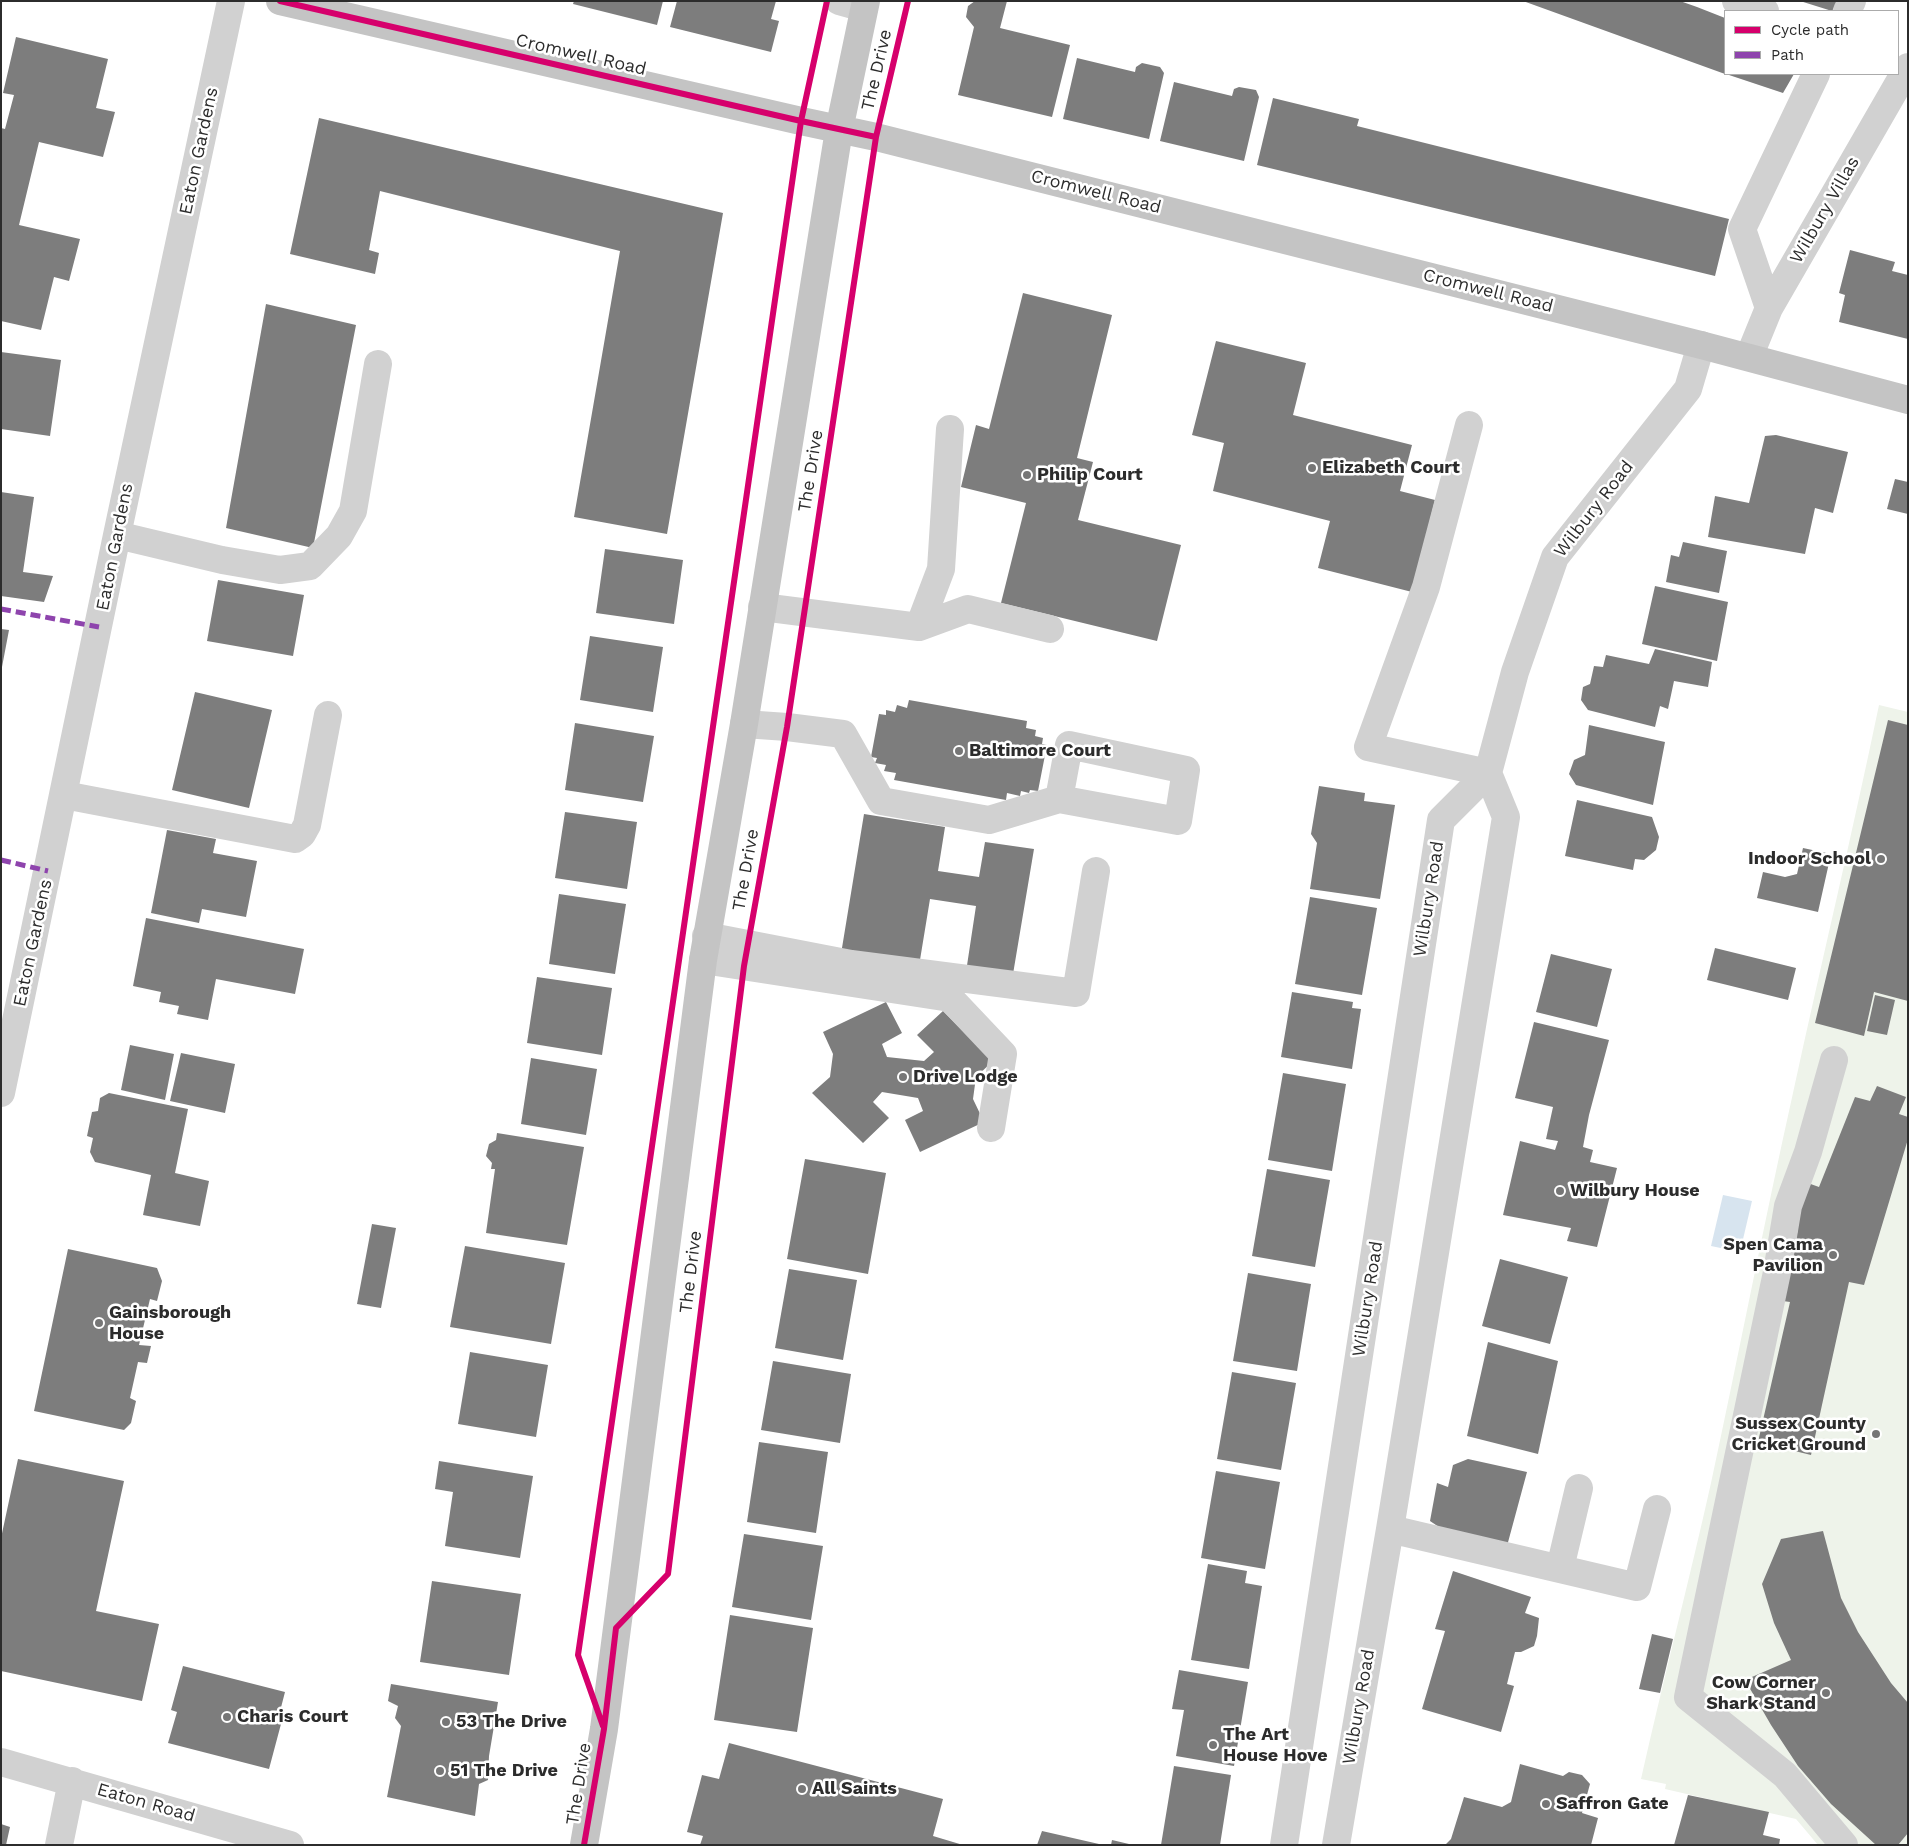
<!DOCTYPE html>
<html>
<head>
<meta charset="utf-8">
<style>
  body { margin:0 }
  #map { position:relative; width:1909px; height:1846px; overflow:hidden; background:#fff; font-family:"Work Sans",sans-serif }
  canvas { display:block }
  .frame { position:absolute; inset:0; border:2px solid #2c2c2c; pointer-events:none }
  .legend { position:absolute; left:1724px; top:10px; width:175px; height:65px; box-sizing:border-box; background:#fff; border:1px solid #ababab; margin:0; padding:6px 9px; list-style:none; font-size:15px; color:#2c2c2c }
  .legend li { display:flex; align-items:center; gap:10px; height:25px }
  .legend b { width:25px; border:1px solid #ababab }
</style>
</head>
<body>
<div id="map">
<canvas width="1909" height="1846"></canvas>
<div class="frame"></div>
<ul class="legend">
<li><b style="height:6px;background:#d6006c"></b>Cycle path</li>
<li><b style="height:6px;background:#8e44ad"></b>Path</li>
</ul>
</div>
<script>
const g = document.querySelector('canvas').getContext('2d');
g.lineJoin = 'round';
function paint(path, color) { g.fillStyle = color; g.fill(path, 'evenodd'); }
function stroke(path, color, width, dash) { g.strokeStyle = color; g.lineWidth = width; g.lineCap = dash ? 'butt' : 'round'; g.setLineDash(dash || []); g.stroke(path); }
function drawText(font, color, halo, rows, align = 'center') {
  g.font = font + ' "Work Sans",sans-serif'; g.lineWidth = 5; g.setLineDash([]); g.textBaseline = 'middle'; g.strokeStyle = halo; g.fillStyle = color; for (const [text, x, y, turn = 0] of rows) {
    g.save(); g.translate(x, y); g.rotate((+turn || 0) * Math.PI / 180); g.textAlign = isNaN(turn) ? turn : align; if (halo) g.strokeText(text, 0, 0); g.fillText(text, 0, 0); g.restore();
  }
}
paint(new Path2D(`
  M 1879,705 L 1908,712 L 1908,1845 L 1818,1845 L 1796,1819 L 1665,1789 L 1666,1784 L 1641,1779 C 1663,1680 1689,1582 1711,1483 C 1739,1353 1764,1223 1793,1093 C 1821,964 1852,835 1879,705 Z`), '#eef3ea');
paint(new Path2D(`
  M 1723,1195 L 1752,1201 L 1740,1252 L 1711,1246 Z`), '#d7e4ef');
paint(new Path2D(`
  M 574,1 L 663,1 L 657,25 L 573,4 Z
  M 677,1 L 776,1 L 771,19 L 779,21 L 771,52 L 670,27 Z
  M 975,1 L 1007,1 L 1000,28 L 1070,45 L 1052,117 L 958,95 L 974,27 L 966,17 L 968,6 Z
  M 1523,1 L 1680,1 L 1697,7 L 1725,18 L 1725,74 Z
  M 1800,1 L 1838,1 L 1832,11 Z
  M 16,37 L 108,59 L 96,108 L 115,112 L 103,157 L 39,142 L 19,225 L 80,239 L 69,281 L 54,277 L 41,330 L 1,321 L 1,128 L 5,129 L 14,95 L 3,93 Z
  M 1077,58 L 1135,72 L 1136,67 L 1142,63 L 1160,67 L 1164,73 L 1149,139 L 1063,119 Z
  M 1726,74 L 1794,74 L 1783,93 Z
  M 1174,82 L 1232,96 L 1234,89 L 1239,87 L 1256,90 L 1259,97 L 1244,161 L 1160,141 Z
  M 1273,98 L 1359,119 L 1357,126 L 1729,219 L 1715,276 L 1257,165 Z
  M 319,118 L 723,213 L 667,534 L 574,517 L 620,251 L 380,191 L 369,250 L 379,253 L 375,274 L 290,254 Z
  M 1850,250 L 1895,262 L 1892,271 L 1908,275 L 1908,339 L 1839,322 L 1845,295 L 1839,293 Z
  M 1023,293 L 1112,315 L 1077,458 L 1093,462 L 1078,520 L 1181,545 L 1157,641 L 1001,603 L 1026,503 L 961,487 L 976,425 L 989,429 Z
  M 266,304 L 356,325 L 313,548 L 226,528 Z
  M 1216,341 L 1306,363 L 1293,415 L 1412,445 L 1400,491 L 1435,500 L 1412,592 L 1318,568 L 1330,521 L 1213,491 L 1224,443 L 1192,435 Z
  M 1,352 L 61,360 L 50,436 L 1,429 Z
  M 1776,435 L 1848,452 L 1833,513 L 1815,508 L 1805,554 L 1708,537 L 1715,496 L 1749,503 L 1765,436 Z
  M 1895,479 L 1908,482 L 1908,514 L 1887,509 Z
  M 1,492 L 34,497 L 23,572 L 53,576 L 44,602 L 1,596 Z
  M 1683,542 L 1727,551 L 1719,593 L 1666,582 L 1671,555 L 1679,557 Z
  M 605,549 L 683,560 L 674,624 L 596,613 Z
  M 218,580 L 304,595 L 293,656 L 207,641 Z
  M 1655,586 L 1728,602 L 1717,661 L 1642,644 Z
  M 1,629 L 9,630 L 2,667 L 1,667 Z
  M 590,636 L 663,647 L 653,712 L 580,700 Z
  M 1655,649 L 1712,662 L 1708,687 L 1674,681 L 1668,709 L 1660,706 L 1655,727 L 1588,710 L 1581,700 L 1583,687 L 1590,684 L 1594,666 L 1603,667 L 1606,655 L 1649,664 Z
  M 195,692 L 272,710 L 249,808 L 172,790 Z
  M 909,700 L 1027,721 L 1026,728 L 1036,730 L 1035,736 L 1043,738 L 1042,744 L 1047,745 L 1038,791 L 1030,790 L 1029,793 L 1021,791 L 1020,796 L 1007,793 L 1006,800 L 894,780 L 896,773 L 884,771 L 886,765 L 875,763 L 877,758 L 871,757 L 879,714 L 886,715 L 886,710 L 895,712 L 897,705 L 907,708 Z
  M 1888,720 L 1908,725 L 1908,1001 L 1874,992 L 1864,1036 L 1815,1023 Z
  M 575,723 L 654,736 L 643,802 L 565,790 Z
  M 1589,725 L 1665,742 L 1653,805 L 1576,785 L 1569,774 L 1574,760 L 1585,755 Z
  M 1319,786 L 1365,793 L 1364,801 L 1395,805 L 1380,899 L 1310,889 L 1317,843 L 1311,834 Z
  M 1577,800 L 1652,817 L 1659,837 L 1656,850 L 1644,860 L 1635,859 L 1633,870 L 1565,856 Z
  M 565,812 L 637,822 L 627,889 L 555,878 Z
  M 864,814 L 945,827 L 938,871 L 979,877 L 985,842 L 1034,849 L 1012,980 L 966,972 L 976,906 L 930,899 L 919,966 L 841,954 Z
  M 167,830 L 216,839 L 213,853 L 257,861 L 246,917 L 202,909 L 199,923 L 151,913 Z
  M 1803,848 L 1831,854 L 1818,912 L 1757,898 L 1763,872 L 1785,877 L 1797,874 Z
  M 559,894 L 626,904 L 615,974 L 549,964 Z
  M 1310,897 L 1377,908 L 1362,995 L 1295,984 Z
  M 146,918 L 304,949 L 295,994 L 216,979 L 208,1020 L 177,1014 L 179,1006 L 159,1002 L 161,992 L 133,986 Z
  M 1715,948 L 1796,968 L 1788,1000 L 1707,980 Z
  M 1551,954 L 1612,969 L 1597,1027 L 1536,1012 Z
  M 537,977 L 612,988 L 602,1055 L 527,1043 Z
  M 1292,992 L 1353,1002 L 1352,1008 L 1361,1009 L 1352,1069 L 1281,1057 Z
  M 1875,995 L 1895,1000 L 1887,1035 L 1867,1031 Z
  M 886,1002 L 902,1033 L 882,1044 L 887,1057 L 924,1061 L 934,1052 L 917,1035 L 943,1011 L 993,1061 L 976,1077 L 973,1099 L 984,1122 L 920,1152 L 905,1120 L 923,1111 L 918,1098 L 882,1092 L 873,1102 L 889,1118 L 863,1143 L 812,1093 L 830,1077 L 833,1054 L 823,1032 Z
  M 1534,1022 L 1609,1040 L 1589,1115 L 1583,1147 L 1593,1150 L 1590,1162 L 1617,1168 L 1597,1247 L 1567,1241 L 1571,1228 L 1503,1215 L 1520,1141 L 1555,1150 L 1558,1141 L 1546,1139 L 1553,1107 L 1515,1098 Z
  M 130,1045 L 174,1054 L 165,1100 L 121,1090 Z
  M 181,1053 L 235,1064 L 225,1113 L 170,1101 Z
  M 531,1058 L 597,1069 L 586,1135 L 521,1124 Z
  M 1283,1073 L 1346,1084 L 1332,1171 L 1268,1160 Z
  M 1877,1086 L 1906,1097 L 1899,1114 L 1908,1117 L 1908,1139 L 1864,1285 L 1849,1282 L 1811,1455 L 1758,1442 L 1790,1302 L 1783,1301 L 1798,1229 L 1790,1225 L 1805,1182 L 1819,1187 L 1855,1097 L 1870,1101 Z
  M 109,1093 L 188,1109 L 175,1173 L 209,1181 L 200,1226 L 143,1215 L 151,1175 L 95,1162 L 90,1152 L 93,1138 L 87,1136 L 92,1112 L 98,1111 L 100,1098 Z
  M 497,1133 L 584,1147 L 567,1245 L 486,1233 L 495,1169 L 491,1169 L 492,1163 L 486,1156 L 489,1144 L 496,1140 Z
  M 805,1159 L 886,1173 L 868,1274 L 787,1259 Z
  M 1267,1169 L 1330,1180 L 1315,1267 L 1252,1256 Z
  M 372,1224 L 396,1228 L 381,1308 L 357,1304 Z
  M 465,1246 L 565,1263 L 551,1344 L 450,1327 Z
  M 68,1249 L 157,1268 L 162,1281 L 157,1301 L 150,1299 L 139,1345 L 151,1346 L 147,1363 L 138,1362 L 130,1398 L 136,1401 L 131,1423 L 124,1430 L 34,1411 Z
  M 1500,1259 L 1568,1277 L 1550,1344 L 1482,1326 Z
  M 789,1269 L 857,1280 L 843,1360 L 775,1348 Z
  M 1248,1273 L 1311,1284 L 1297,1371 L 1233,1361 Z
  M 1488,1342 L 1558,1361 L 1538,1454 L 1467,1436 Z
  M 470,1352 L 548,1365 L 536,1437 L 458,1424 Z
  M 773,1361 L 851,1374 L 840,1443 L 761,1430 Z
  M 1232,1372 L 1296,1383 L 1281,1470 L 1217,1459 Z
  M 759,1442 L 828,1452 L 816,1533 L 747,1522 Z
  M 18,1459 L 124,1481 L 96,1611 L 159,1624 L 142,1701 L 1,1671 L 1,1538 Z
  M 1468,1459 L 1527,1472 L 1507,1546 L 1451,1535 L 1430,1521 L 1437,1483 L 1448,1487 L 1453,1465 Z
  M 439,1461 L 533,1476 L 520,1558 L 445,1546 L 453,1492 L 435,1489 Z
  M 1216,1471 L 1280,1482 L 1265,1569 L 1201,1558 Z
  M 1823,1531 L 1841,1598 L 1858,1632 L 1891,1683 L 1908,1703 L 1908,1833 L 1898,1845 L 1876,1845 L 1831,1804 L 1798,1766 L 1771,1725 L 1745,1680 L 1791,1660 L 1774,1623 L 1762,1584 L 1781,1539 Z
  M 744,1534 L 823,1546 L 811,1620 L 732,1607 Z
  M 1208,1564 L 1247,1571 L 1245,1583 L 1262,1586 L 1249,1669 L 1191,1660 Z
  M 1453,1571 L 1531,1597 L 1525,1613 L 1539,1618 L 1537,1636 L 1534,1646 L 1521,1652 L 1515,1652 L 1507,1684 L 1514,1686 L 1501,1732 L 1422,1709 L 1445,1631 L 1435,1629 Z
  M 432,1581 L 521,1594 L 509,1675 L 420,1662 Z
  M 730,1615 L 813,1628 L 797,1732 L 714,1720 Z
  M 1652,1634 L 1673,1639 L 1660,1693 L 1639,1689 Z
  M 183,1666 L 285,1692 L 277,1723 L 281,1724 L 269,1769 L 168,1743 L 177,1712 L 171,1710 Z
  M 1179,1670 L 1248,1682 L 1234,1766 L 1176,1756 L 1184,1710 L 1172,1709 Z
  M 391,1684 L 498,1702 L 489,1756 L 488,1780 L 479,1784 L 475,1816 L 387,1797 L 401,1726 L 395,1718 L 398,1706 L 388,1701 Z
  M 729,1743 L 943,1799 L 933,1836 L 963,1845 L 700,1845 L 703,1836 L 687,1832 L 702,1775 L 719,1779 Z
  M 1520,1764 L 1563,1776 L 1569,1772 L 1582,1775 L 1590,1784 L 1582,1813 L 1598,1818 L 1591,1845 L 1445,1845 L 1451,1839 L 1464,1797 L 1502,1807 L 1511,1802 Z
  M 1174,1766 L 1231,1775 L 1220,1845 L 1161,1845 Z
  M 1688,1795 L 1769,1812 L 1763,1835 L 1780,1839 L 1779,1845 L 1674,1845 Z
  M 1,1824 L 10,1827 L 6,1845 L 1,1845 Z
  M 1042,1831 L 1099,1844 L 1099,1845 L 1037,1845 Z
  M 1112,1840 L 1129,1844 L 1129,1845 L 1111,1845 Z`), '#7d7d7d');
stroke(new Path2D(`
  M 839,1 L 864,8
  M 1736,1 L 1765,11
  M 1847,11 L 1852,1
  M 1769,308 L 1742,229 L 1816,74
  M 1749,357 L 1769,308 L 1908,67
  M 1469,425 L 1426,587 L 1368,747 L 1488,773
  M 117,535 L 222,560 L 280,570 L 310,566 L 339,536 L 353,511 L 378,364
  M 762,607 L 919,627 L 941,569 L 950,429
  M 919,627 L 968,609 L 1050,629
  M 744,724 L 787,727 L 843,734 L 881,801 L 989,820 L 1059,799 L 1178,821 L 1186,770 L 1069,745 L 1059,799
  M 64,795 L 295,839 L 302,834 L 307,825 L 328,715
  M 706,936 L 851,964 L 1076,993 L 1096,871
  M 703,960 L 950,998 L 1003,1054 L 991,1128
  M 1834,1060 L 1808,1152 L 1788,1206 L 1777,1272 L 1688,1697 L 1785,1775 L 1844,1845
  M 1,1093 L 117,535 L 231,1
  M 1390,1529 L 1637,1587 L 1657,1509
  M 1560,1568 L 1579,1488
  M 1,1762 L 290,1845
  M 59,1845 L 72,1781
  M 1284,1845 L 1441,820 L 1488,773 L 1515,672 L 1555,557 L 1688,389 L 1701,345
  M 1336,1845 L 1390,1529 L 1506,817 L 1488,773`), '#d1d1d1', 28);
stroke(new Path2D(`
  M 280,1 L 801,121 L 876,137 L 1701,345 L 1908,400
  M 584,1845 L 604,1729 L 703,960 L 744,724 L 839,130 L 866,1`), '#c4c4c4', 28);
stroke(new Path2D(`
  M 1,609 L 99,627
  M 1,860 L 48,871`), '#8e44ad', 5, [10, 5]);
stroke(new Path2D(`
  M 280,1 L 801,121 L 876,137
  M 603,1726 L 578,1655 L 801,121 L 827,1
  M 584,1845 L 604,1729 L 616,1628 L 668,1574 L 744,966 L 787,727 L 876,137 L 908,1`), '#d6006c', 6);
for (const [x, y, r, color] of [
  [1312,468,5,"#767676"],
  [1027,475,5,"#767676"],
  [959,751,5,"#767676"],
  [1881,859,5,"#767676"],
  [903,1077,5,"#767676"],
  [1560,1191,5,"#767676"],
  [1833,1255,5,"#767676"],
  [99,1323,5,"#767676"],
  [1876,1434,5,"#767676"],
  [1826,1693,5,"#767676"],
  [227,1717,5,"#767676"],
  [446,1722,5,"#767676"],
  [1213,1745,5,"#767676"],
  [440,1771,5,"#767676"],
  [802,1789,5,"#767676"],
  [1546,1804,5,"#767676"]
]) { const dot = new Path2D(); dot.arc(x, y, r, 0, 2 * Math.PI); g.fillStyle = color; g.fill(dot); stroke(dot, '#fff', 2); }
drawText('18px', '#2c2c2c', '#fff', [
  ["Cromwell Road",581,55,13],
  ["The Drive",877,70,-77],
  ["Eaton Gardens",199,151,-78],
  ["Cromwell Road",1096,192,14],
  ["Wilbury Villas",1825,210,-60],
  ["Cromwell Road",1488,291,14],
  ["The Drive",811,471,-81],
  ["Wilbury Road",1594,509,-52],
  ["Eaton Gardens",115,547,-79],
  ["The Drive",746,870,-80],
  ["Wilbury Road",1429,899,-81],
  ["Eaton Gardens",33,943,-78],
  ["The Drive",691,1272,-83],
  ["Wilbury Road",1368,1299,-81],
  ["Wilbury Road",1359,1707,-80],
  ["The Drive",579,1784,-81],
  ["Eaton Road",146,1803,16]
]);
drawText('bold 18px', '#2c2c2c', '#fff', [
  ["Elizabeth Court",1322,468],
  ["Philip Court",1037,475],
  ["Baltimore Court",969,751],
  ["Indoor School",1871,859,"right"],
  ["Drive Lodge",913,1077],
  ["Wilbury House",1570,1191],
  ["Spen Cama",1823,1245,"right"],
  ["Pavilion",1823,1266,"right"],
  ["Gainsborough",109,1313],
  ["House",109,1334],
  ["Sussex County",1866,1424,"right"],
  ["Cricket Ground",1866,1445,"right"],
  ["Cow Corner",1816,1683,"right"],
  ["Shark Stand",1816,1704,"right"],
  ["Charis Court",237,1717],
  ["53 The Drive",456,1722],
  ["The Art",1223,1735],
  ["House Hove",1223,1756],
  ["51 The Drive",450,1771],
  ["All Saints",812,1789],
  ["Saffron Gate",1556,1804]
], 'left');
</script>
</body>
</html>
